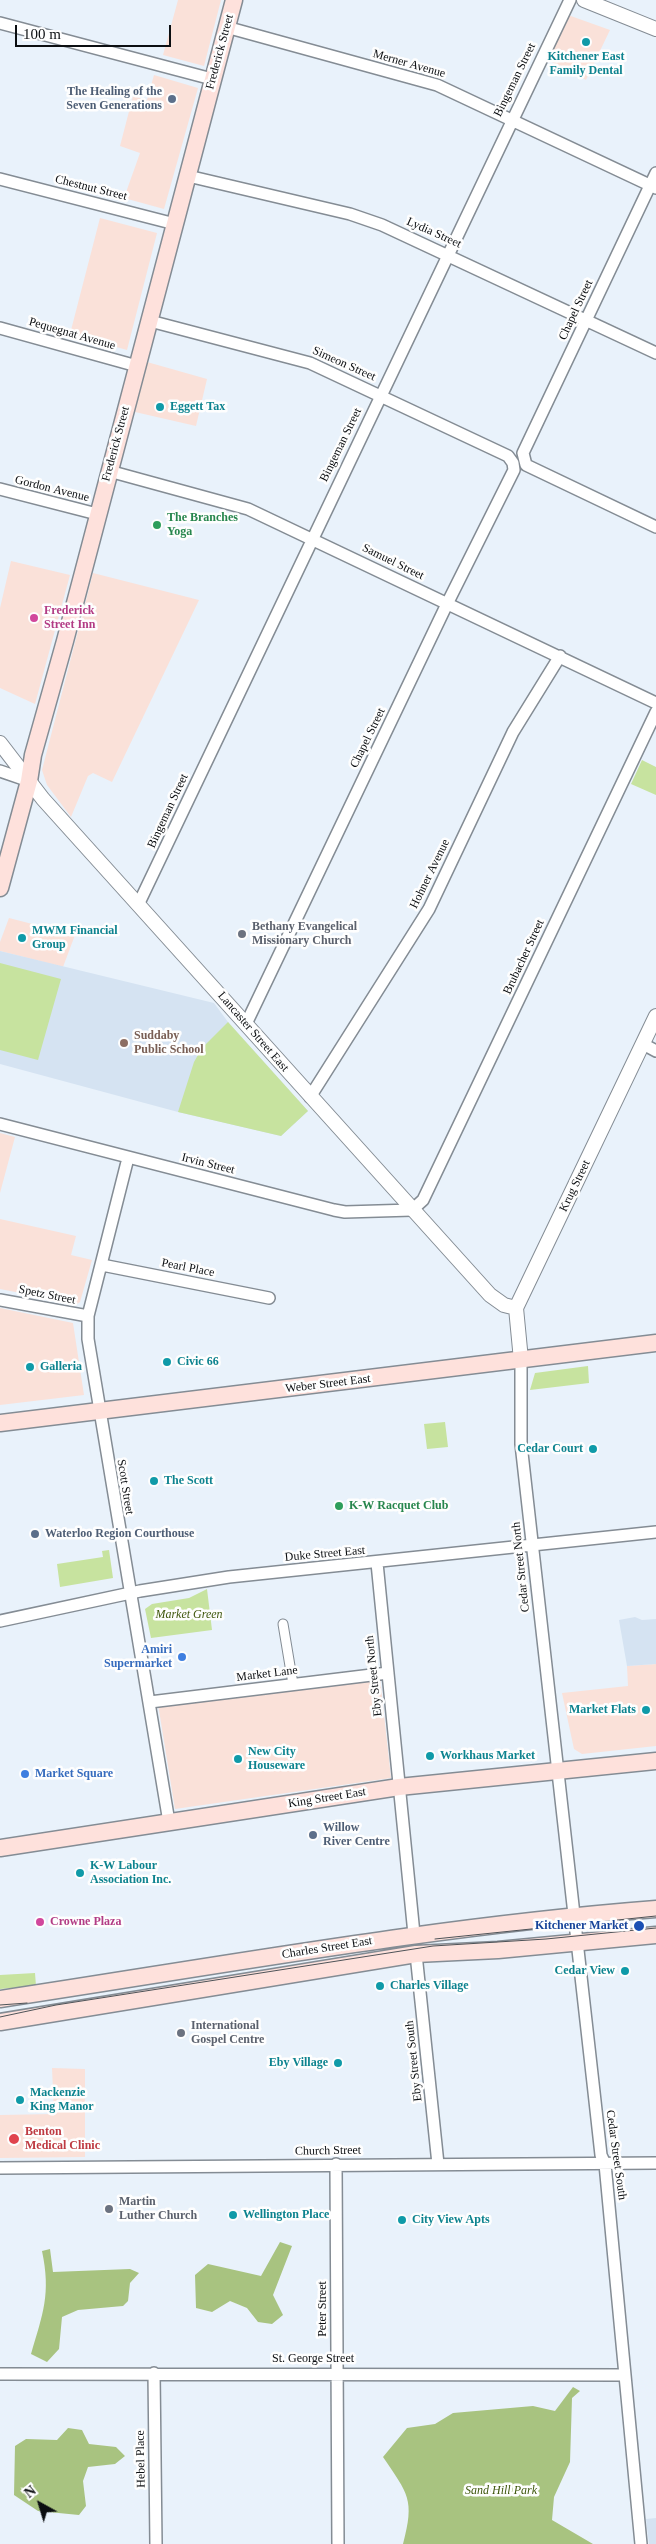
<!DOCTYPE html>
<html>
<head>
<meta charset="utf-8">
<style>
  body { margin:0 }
  #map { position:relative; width:656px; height:2544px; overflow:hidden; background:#e9f2fb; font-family:Georgia,serif }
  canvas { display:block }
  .north { position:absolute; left:15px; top:2479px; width:50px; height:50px; -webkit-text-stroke:4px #fefefe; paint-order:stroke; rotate:321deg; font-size:14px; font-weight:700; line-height:20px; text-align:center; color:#0b0e11 }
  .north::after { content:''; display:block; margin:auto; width:18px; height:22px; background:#0b0e11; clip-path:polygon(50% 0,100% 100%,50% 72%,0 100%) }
  .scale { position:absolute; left:15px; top:25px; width:156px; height:22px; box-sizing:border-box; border:2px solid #0b0e11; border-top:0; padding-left:6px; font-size:15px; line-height:18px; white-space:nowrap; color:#0b0e11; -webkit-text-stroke:4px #fefefe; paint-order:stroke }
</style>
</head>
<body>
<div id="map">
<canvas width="656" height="2544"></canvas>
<div class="north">N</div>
<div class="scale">100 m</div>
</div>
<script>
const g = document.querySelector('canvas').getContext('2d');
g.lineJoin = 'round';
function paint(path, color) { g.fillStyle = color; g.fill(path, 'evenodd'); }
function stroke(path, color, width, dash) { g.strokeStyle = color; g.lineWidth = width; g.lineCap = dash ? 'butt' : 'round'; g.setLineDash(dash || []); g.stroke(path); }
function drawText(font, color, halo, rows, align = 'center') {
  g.font = font + ' Georgia,serif'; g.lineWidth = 5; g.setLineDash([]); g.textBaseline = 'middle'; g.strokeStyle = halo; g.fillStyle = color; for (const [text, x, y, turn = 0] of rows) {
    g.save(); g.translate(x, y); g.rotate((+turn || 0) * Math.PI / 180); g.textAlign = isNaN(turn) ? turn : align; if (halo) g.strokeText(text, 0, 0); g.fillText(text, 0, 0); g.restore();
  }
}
paint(new Path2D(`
  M 178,0 L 221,0 L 204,66 L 163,55 Z
  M 568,15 L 610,30 L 586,80 L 548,60 Z
  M 154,75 L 198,88 L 164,209 L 124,198 L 140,153 L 120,146 L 133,96 L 147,100 Z
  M 100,218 L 157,233 L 127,350 L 70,334 Z
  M 147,362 L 207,379 L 196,426 L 135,412 Z
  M 11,561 L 70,575 L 35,704 L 0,688 L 0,608 Z
  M 93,573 L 199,600 L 112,782 L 93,773 L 88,776 L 71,817 L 47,785 L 42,770 Z
  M 9,918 L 75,935 L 63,967 L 0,951 L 0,942 Z
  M 0,1133 L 15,1137 L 0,1193 Z
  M 0,1219 L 76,1236 L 71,1255 L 92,1260 L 80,1302 L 77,1304 L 0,1289 Z
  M 0,1308 L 73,1323 L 84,1395 L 0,1405 Z
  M 656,1664 L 656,1746 L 582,1754 L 574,1749 L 562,1693 L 628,1686 L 627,1666 Z
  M 380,1678 L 391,1778 L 175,1809 L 158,1704 Z
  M 52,2068 L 85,2069 L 85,2157 L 0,2158 L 0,2115 L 54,2114 Z`), '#fae1d9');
paint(new Path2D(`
  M 0,951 L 214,1003 L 228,1022 L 308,1111 L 281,1136 L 178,1112 L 0,1064 Z
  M 635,1617 L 642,1620 L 656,1619 L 656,1664 L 627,1666 L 619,1620 Z
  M 656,2518 L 656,2544 L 649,2544 L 646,2519 Z`), '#d5e3f2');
paint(new Path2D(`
  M 642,760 L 656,767 L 656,795 L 631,784 Z
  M 0,963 L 61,979 L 38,1060 L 0,1050 Z
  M 228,1022 L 308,1111 L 281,1136 L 178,1112 L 194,1062 L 202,1048 Z
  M 588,1366 L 589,1383 L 530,1390 L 535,1373 Z
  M 445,1422 L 448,1447 L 427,1449 L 424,1424 Z
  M 109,1550 L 113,1578 L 60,1587 L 57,1564 L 103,1557 L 102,1551 Z
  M 207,1589 L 212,1630 L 151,1638 L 145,1609 L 152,1604 L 189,1598 Z
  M 35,1973 L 36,1986 L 0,1989 L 0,1975 Z`), '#c7e39f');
paint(new Path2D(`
  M 280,2242 L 292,2246 L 273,2295 L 283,2315 L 272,2324 L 258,2322 L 247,2308 L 230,2301 L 212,2312 L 196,2308 L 195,2275 L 208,2264 L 261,2276 Z
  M 50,2249 L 53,2272 L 130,2269 L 139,2273 L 130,2283 L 128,2301 L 123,2306 L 78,2310 L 62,2317 L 59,2349 L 47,2362 L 31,2354 C 43,2313 51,2294 42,2251 Z
  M 573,2387 L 580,2391 L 572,2398 L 570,2462 L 554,2497 L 552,2520 L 593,2544 L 403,2544 C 415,2499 408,2494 383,2457 L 407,2428 L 435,2424 L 453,2413 L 533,2406 L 555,2411 Z
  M 68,2428 L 82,2430 L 89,2444 L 116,2447 L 125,2456 L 115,2464 L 88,2467 L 83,2481 L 86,2506 L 79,2515 L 38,2511 L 14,2495 L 15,2446 L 26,2439 L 57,2440 Z`), '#a8c380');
const pedestrian = new Path2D(`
  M 283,1624 L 293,1684`);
const minor = new Path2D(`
  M 0,23 L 212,79
  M 226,27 L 437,85 L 656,188
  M 656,173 L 523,453 L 526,465 L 656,527
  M 188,176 L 350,214 L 382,225 L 656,353
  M 0,179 L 175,224
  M 150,321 L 310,363 L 508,456 L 513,463 L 514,470 L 447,604 L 246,1024
  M 0,328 L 137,366
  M 109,471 L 248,509 L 656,703
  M 0,489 L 97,514
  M 0,771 L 29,781
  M 139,903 L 570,0
  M 643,1044 L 656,1051
  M 310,1097 L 429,909 L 513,732 L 560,656
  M 0,1124 L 334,1210 L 345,1212 L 412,1210 L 423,1200 L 656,712
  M 128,1158 L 88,1316 L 88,1339 L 169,1822
  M 102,1265 L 269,1298
  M 0,1300 L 88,1316
  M 521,1360 L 521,1444 L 593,2083 L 601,2155 L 605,2164 L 641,2544
  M 377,1563 L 414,1934
  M 0,1621 L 140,1591 L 229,1577 L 656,1532
  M 150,1702 L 388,1673
  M 416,1954 L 438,2164
  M 336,2164 L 338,2544
  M 0,2168 L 656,2163
  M 154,2373 L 156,2544
  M 0,2374 L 625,2375`);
const tertiary = new Path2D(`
  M 584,0 L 656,29
  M 0,743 L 43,799 L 490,1295 L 504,1305 L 516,1308
  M 521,1360 L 516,1308 L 656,1016`);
const secondary = new Path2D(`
  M 0,888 L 29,781 L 33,755 L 65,641 L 234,0
  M 0,1423 L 656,1343
  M 0,1848 L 399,1787 L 656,1761
  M 0,1999 C 218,1966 436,1926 656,1909
  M 0,2022 L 416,1954 L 498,1950 L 656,1935`);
stroke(pedestrian, '#848c94', 11);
stroke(minor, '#848c94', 14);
stroke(tertiary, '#848c94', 16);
stroke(secondary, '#848c94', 19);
stroke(pedestrian, '#fff', 9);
stroke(minor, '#fff', 11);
stroke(tertiary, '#fff', 14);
stroke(secondary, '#fee1dc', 16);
stroke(new Path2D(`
  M 435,1939 L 656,1916
  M 0,2005 L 27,2003
  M 0,2017 L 56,2005 L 433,1946 L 546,1939 L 656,1928`), '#4e5358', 1);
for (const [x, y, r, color] of [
  [586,42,5,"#0f9aa8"],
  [172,99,5,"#5c6f8a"],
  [160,407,5,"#0f9aa8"],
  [157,525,5,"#2e9e5b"],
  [34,618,5,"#d1479c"],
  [242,934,5,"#6b7280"],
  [22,938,5,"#0f9aa8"],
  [124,1043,5,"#8d6e63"],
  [167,1362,5,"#0f9aa8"],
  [30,1367,5,"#0f9aa8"],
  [593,1449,5,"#0f9aa8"],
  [154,1481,5,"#0f9aa8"],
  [339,1506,5,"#2e9e5b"],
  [35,1534,5,"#5c6f8a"],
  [182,1657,5,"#3f7fe0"],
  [646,1710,5,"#0f9aa8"],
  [430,1756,5,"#0f9aa8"],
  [238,1759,5,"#0f9aa8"],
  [25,1774,5,"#3f7fe0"],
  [313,1835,5,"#5c6f8a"],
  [80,1873,5,"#0f9aa8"],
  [40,1922,5,"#d1479c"],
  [639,1926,6,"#1a4fb4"],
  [625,1971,5,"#0f9aa8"],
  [380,1986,5,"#0f9aa8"],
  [181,2033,5,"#6b7280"],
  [338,2063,5,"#0f9aa8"],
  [20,2100,5,"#0f9aa8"],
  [14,2139,6,"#e0444e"],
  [109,2209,5,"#6b7280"],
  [233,2215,5,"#0f9aa8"],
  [402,2220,5,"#0f9aa8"]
]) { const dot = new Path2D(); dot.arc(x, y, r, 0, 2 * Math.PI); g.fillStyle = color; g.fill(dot); stroke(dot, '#fefefe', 2); }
drawText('12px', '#0b0e11', '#fefefe', [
  ["Frederick Street",220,52,-75],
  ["Merner Avenue",409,64,16],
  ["Bingeman Street",515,80,-64],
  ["Chestnut Street",91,188,14],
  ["Lydia Street",434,233,24],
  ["Chapel Street",576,310,-65],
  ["Pequegnat Avenue",72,334,16],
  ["Simeon Street",344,364,24],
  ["Frederick Street",116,444,-75],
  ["Bingeman Street",341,445,-64],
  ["Gordon Avenue",52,489,14],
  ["Samuel Street",393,562,26],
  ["Chapel Street",368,738,-64],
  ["Bingeman Street",168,811,-65],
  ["Hohner Avenue",430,874,-64],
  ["Brubacher Street",524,957,-65],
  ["Lancaster Street East",253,1032,49],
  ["Irvin Street",208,1164,14],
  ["Krug Street",575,1186,-64],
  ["Pearl Place",188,1268,11],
  ["Spetz Street",47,1295,11],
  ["Weber Street East",328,1384,-7],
  ["Scott Street",125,1487,81],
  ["Duke Street East",325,1554,-5],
  ["Cedar Street North",521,1567,-96],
  ["Market Lane",267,1674,-7],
  ["Eby Street North",374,1676,-96],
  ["King Street East",327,1798,-9],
  ["Charles Street East",327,1948,-9],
  ["Eby Street South",414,2061,-96],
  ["Church Street",328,2151,-1],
  ["Cedar Street South",616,2155,82],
  ["Peter Street",323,2309,-90],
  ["St. George Street",313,2359],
  ["Hebel Place",141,2459,-91]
]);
drawText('bold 12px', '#0d838f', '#fefefe', [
  ["Kitchener East",586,57,"center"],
  ["Family Dental",586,71,"center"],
  ["Eggett Tax",170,407],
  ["MWM Financial",32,931],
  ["Group",32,945],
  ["Civic 66",177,1362],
  ["Galleria",40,1367],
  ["Cedar Court",583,1449,"right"],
  ["The Scott",164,1481],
  ["Market Flats",636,1710,"right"],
  ["New City",248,1752],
  ["Houseware",248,1766],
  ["Workhaus Market",440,1756],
  ["K-W Labour",90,1866],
  ["Association Inc.",90,1880],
  ["Cedar View",615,1971,"right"],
  ["Charles Village",390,1986],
  ["Eby Village",328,2063,"right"],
  ["Mackenzie",30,2093],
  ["King Manor",30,2107],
  ["Wellington Place",243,2215],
  ["City View Apts",412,2220]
], 'left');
drawText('bold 12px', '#4e5e75', '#fefefe', [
  ["The Healing of the",162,92,"right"],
  ["Seven Generations",162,106,"right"],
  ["Waterloo Region Courthouse",45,1534],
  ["Willow",323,1828],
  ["River Centre",323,1842]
], 'left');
drawText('bold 12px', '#27864d', '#fefefe', [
  ["The Branches",167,518],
  ["Yoga",167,532],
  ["K-W Racquet Club",349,1506]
], 'left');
drawText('bold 12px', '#b23c85', '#fefefe', [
  ["Frederick",44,611],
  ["Street Inn",44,625],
  ["Crowne Plaza",50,1922]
], 'left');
drawText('bold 12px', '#5b616d', '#fefefe', [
  ["Bethany Evangelical",252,927],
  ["Missionary Church",252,941],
  ["International",191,2026],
  ["Gospel Centre",191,2040],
  ["Martin",119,2202],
  ["Luther Church",119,2216]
], 'left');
drawText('bold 12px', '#785e54', '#fefefe', [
  ["Suddaby",134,1036],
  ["Public School",134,1050]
], 'left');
drawText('italic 12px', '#3e560b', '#fefefe', [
  ["Market Green",189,1615],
  ["Sand Hill Park",501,2491]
]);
drawText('bold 12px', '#366cbe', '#fefefe', [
  ["Amiri",172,1650],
  ["Supermarket",172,1664],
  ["Market Square",35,1774,"left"]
], 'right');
drawText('bold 12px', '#164399', '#fefefe', [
  ["Kitchener Market",628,1926]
], 'right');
drawText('bold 12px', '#be3a42', '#fefefe', [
  ["Benton",25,2132],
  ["Medical Clinic",25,2146]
], 'left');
</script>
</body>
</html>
